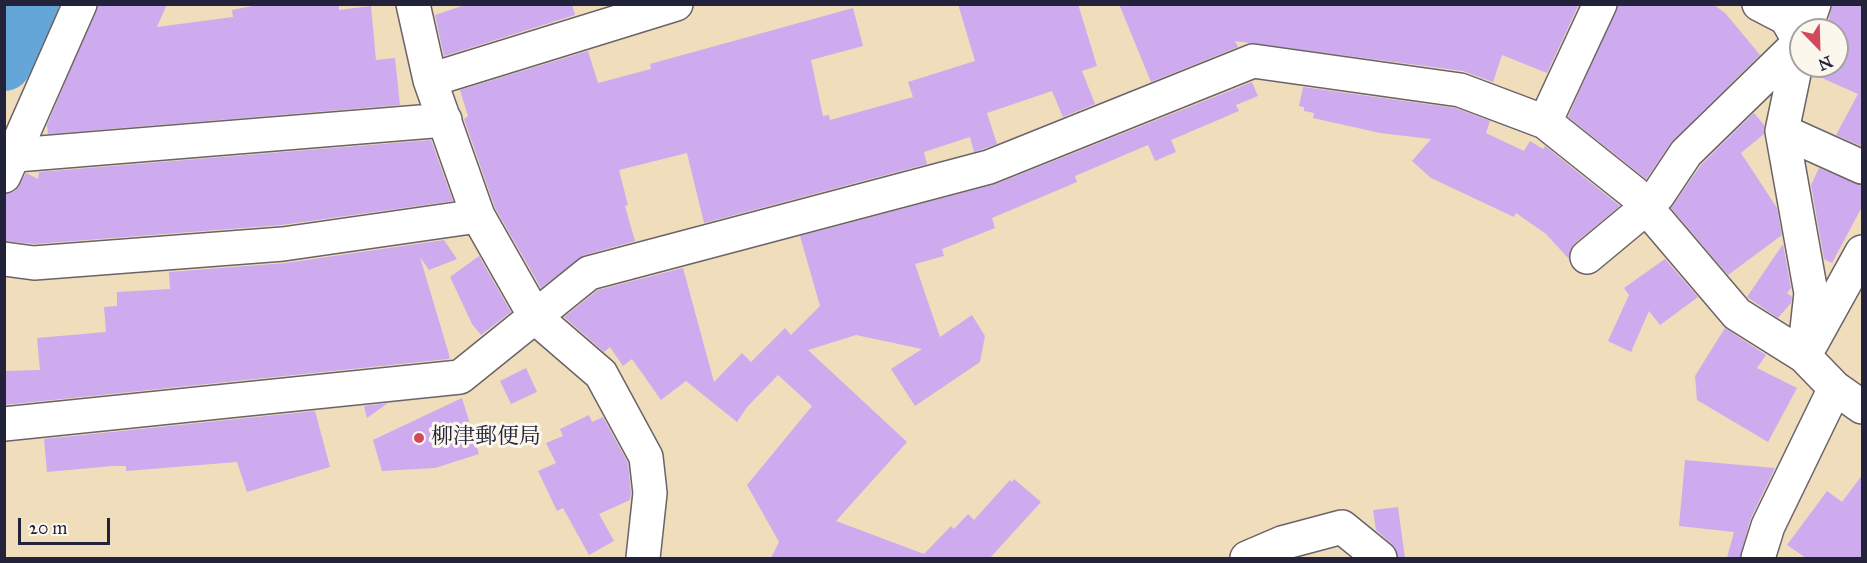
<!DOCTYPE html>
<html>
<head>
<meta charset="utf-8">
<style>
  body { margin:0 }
  #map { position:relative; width:1867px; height:563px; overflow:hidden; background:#f0ddbc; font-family:"IM FELL Great Primer",serif }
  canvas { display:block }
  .frame { position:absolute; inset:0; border:6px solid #22223b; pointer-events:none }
  .north { position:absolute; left:1789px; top:18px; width:60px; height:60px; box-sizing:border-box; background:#fbf7ec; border:2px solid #a4a2a5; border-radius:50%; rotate:157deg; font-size:16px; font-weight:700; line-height:24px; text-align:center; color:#22223b }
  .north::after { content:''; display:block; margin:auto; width:21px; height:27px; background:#d1495b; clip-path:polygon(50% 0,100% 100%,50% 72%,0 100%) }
  .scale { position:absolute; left:18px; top:518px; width:92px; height:27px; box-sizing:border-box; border:3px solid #22223b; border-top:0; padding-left:8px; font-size:18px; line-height:21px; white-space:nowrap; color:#22223b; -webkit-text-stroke:4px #fbf7ec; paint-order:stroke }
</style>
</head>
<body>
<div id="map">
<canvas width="1867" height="563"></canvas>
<div class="frame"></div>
<div class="north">N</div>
<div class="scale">20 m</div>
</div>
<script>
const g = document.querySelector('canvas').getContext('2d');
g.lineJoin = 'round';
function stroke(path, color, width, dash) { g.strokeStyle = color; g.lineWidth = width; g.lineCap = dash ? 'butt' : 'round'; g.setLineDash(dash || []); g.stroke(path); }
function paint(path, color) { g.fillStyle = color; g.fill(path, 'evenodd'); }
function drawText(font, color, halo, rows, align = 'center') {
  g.font = font + ' "IM FELL Great Primer","Noto Serif JP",serif'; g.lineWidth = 6; g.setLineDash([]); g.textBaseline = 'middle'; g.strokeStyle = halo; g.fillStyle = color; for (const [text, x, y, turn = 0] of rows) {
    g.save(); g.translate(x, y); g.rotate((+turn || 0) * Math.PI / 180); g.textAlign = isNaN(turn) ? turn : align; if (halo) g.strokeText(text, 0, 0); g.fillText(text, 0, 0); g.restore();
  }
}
stroke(new Path2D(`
  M 4,63 L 31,4`), '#63a6d7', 56);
paint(new Path2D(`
  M 98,4 L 167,4 L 157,27 L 233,17 L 232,10 L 263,4 L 339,4 L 339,10 L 371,6 L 376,60 L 395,58 L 400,105 L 48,134 L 47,125 Z
  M 468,4 L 572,4 L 575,15 L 444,56 L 435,15 Z
  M 958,4 L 1078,4 L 1097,66 L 1082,71 L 1095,104 L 1063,117 L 1052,91 L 987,113 L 997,144 L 983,149 L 974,152 L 970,137 L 924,152 L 927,164 L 704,223 L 687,153 L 619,170 L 628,205 L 625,206 L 635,241 L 584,255 L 541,288 L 495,208 L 464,119 L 468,116 L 460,90 L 588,51 L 598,83 L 651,69 L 650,64 L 853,8 L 863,46 L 811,60 L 823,116 L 829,115 L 830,120 L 913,97 L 908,82 L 975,61 Z
  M 1119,4 L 1579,4 L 1547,73 L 1502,55 L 1493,82 L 1463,71 L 1235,41 L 1238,47 L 1151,82 Z
  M 1618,4 L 1713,4 L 1726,14 L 1760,55 L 1673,140 L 1646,179 L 1568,117 Z
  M 1832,4 L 1863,4 L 1863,147 L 1836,135 L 1858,94 L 1813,74 L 1816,66 L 1837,66 L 1837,30 L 1827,30 Z
  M 1252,82 L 1258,96 L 1236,105 L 1239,111 L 1171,140 L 1176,152 L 1155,161 L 1148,145 L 1075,176 L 1077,182 L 992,218 L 995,228 L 942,249 L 944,256 L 915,264 L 940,337 L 972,315 L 985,336 L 980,362 L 915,406 L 891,369 L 922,349 L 856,335 L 808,350 L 907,442 L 836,521 L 924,554 L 951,526 L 954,529 L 968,514 L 974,520 L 1010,480 L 1012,482 L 1014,479 L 1041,502 L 990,558 L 771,558 L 779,542 L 747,485 L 812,406 L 778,375 L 747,407 L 737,422 L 686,381 L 661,400 L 632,359 L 623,366 L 610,347 L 604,352 L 564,317 L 598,290 L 683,268 L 714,382 L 742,353 L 751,362 L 785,328 L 791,335 L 820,306 L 800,236 L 996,184 Z
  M 1303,87 L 1455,108 L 1490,121 L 1486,133 L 1524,151 L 1530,141 L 1543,149 L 1545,146 L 1620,206 L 1575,243 L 1570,250 L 1569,259 L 1546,234 L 1516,213 L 1514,217 L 1431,178 L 1412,161 L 1431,139 L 1380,133 L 1313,118 L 1314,113 L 1304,111 L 1304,107 L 1299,106 Z
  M 1754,113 L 1764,125 L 1764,134 L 1741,153 L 1777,208 L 1782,235 L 1728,275 L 1671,208 L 1701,165 Z
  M 431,140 L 453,201 L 281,225 L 35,244 L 4,241 L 4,194 L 15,191 L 26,173 L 38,179 L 39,172 Z
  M 1819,168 L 1863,186 L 1863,205 L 1832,263 L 1824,259 L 1811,185 Z
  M 444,240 L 457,259 L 429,270 L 420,257 L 450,358 L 448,359 L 4,405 L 4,371 L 40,370 L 37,338 L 106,332 L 104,307 L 117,306 L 117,292 L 170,289 L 169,272 L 286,263 Z
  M 1783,244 L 1791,288 L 1787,293 L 1792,297 L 1791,303 L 1778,318 L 1747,297 Z
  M 479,256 L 511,312 L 481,335 L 472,324 L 450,277 Z
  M 1665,259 L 1698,297 L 1660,325 L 1649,311 L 1631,352 L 1608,341 L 1629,295 L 1624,288 Z
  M 1725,328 L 1766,355 L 1757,368 L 1797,388 L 1768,442 L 1697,400 L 1695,376 Z
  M 526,368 L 537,392 L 511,404 L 500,381 Z
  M 462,398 L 479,454 L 435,468 L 382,471 L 373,440 Z
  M 388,403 L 367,418 L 364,406 Z
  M 315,411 L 330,467 L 247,492 L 237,462 L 126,471 L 126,466 L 112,466 L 47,472 L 44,439 Z
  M 589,415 L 592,422 L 603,417 L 628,463 L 631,493 L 630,500 L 599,514 L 614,541 L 589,555 L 563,508 L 557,511 L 538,471 L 556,463 L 546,443 L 563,436 L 560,429 Z
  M 1685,460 L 1775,468 L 1750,520 L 1740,558 L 1727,558 L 1734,532 L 1679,526 Z
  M 1863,474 L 1863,558 L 1806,558 L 1787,545 L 1827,491 L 1842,502 Z
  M 1398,507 L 1405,558 L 1398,558 L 1392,544 L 1376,530 L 1373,510 Z`), '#cdabee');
const minor = new Path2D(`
  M 413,4 L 430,80 L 478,216 L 536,318 L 601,374 L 646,457 L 650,493 L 643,558
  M 1805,30 L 1814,4
  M 1801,40 L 1782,131 L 1811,293 L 1804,356
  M 430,80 L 676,4
  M 1545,122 L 1600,4
  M 1782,131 L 1862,167
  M 16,155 L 445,120
  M 4,176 L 80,4
  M 1587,257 L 1646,208 L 1658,195 L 1686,153 L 1800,42 L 1786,18 L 1759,4
  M 4,259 L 34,263 L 283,244 L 478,216
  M 1811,344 L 1862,252
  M 4,424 L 460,377 L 589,273 L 989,167 L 1253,61 L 1460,90 L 1545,122 L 1634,193 L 1737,314 L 1804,356 L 1835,388 L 1862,407
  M 1247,558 L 1282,543 L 1342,527 L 1380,558
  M 1758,558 L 1768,526 L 1835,388`);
stroke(minor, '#6a6368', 36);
stroke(minor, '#fff', 33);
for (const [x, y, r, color] of [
  [419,438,6,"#d1495b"]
]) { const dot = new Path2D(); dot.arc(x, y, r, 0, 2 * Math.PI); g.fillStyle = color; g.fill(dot); stroke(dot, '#fbf7ec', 2); }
drawText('22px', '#22223b', '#fbf7ec', [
  ["柳津郵便局",431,438]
], 'left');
</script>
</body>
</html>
